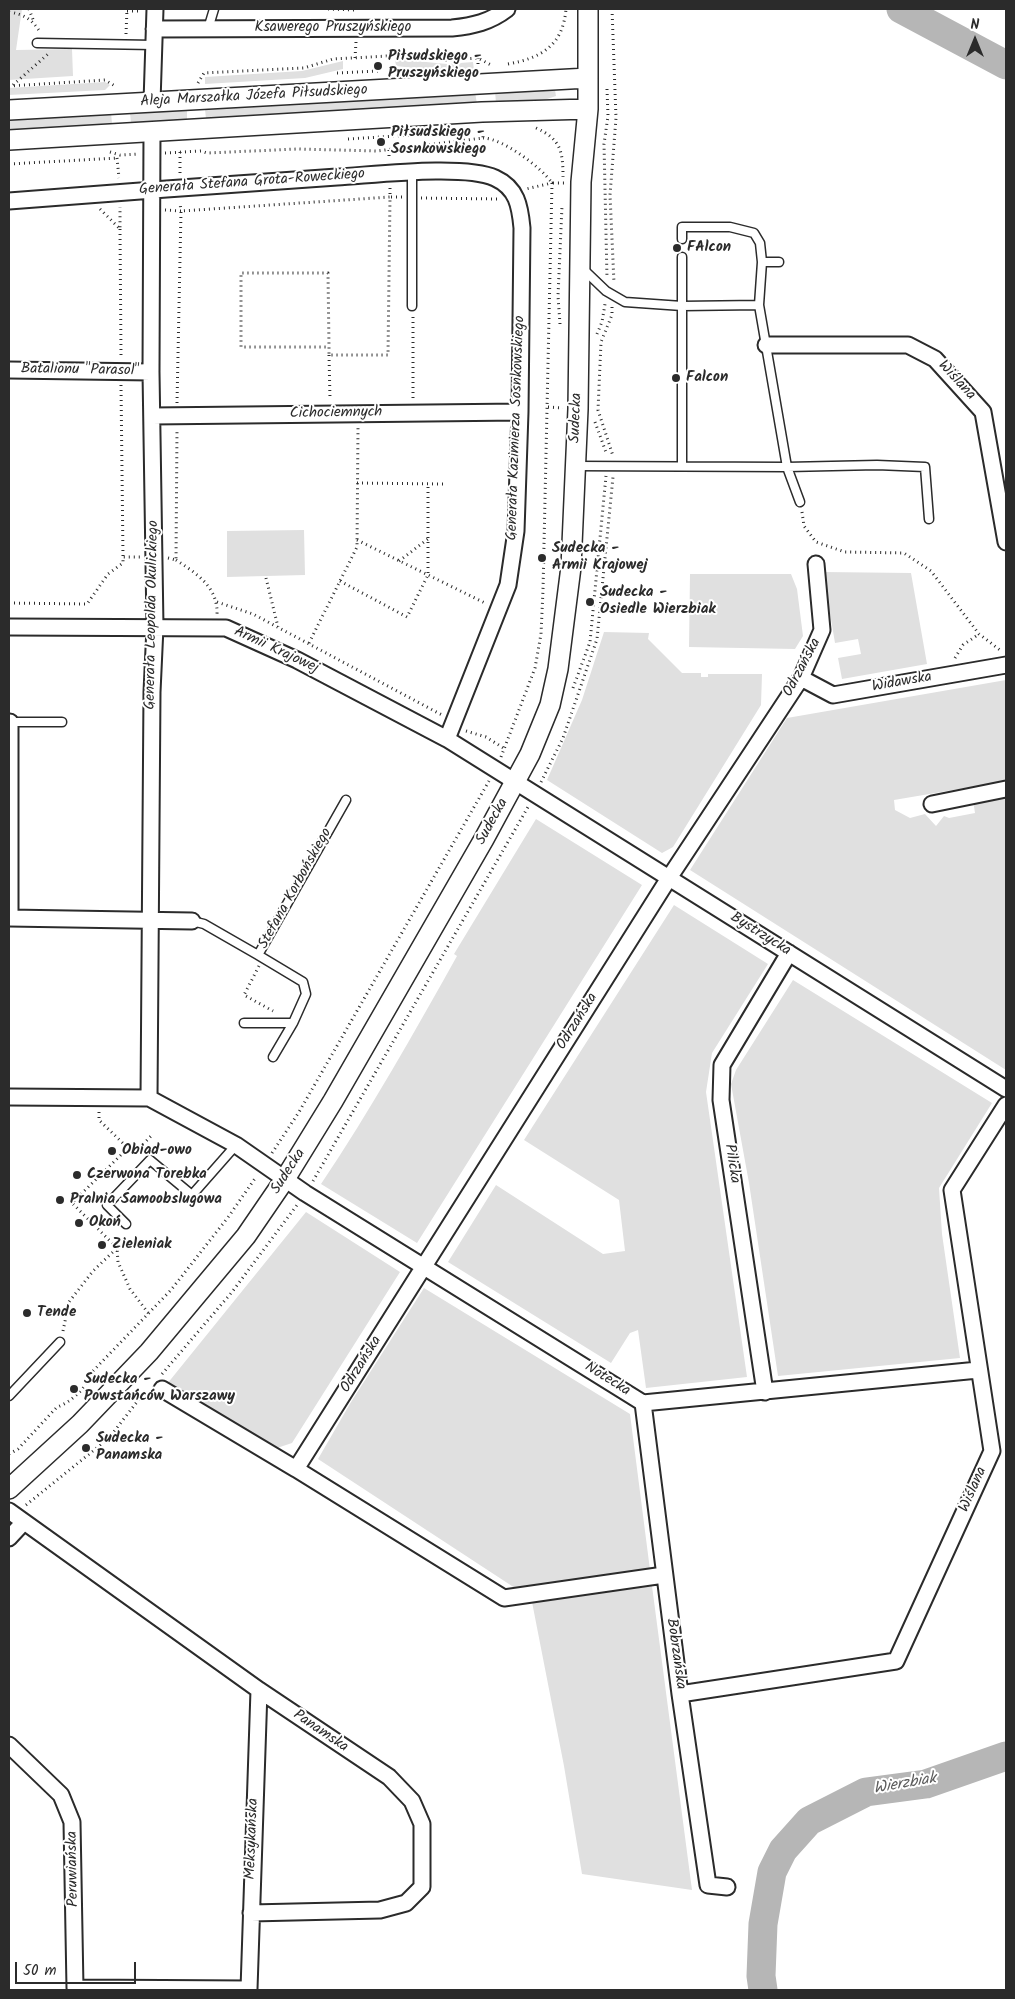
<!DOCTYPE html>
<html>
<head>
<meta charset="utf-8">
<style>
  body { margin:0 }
  #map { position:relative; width:1015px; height:1999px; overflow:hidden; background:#fff; font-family:Kalam,sans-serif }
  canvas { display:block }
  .frame { position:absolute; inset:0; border:10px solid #2b2b2b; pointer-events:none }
  .north { position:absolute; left:950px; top:15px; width:50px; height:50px; -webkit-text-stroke:4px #fff; paint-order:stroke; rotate:0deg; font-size:14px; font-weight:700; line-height:20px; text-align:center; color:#2b2b2b }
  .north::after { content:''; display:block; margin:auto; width:18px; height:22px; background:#2b2b2b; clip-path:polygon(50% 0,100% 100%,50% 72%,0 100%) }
  .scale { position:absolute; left:15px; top:1962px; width:121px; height:22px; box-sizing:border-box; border:2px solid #2b2b2b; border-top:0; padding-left:6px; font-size:15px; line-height:18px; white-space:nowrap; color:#2b2b2b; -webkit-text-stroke:4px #fff; paint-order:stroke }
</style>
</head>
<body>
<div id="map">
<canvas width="1015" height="1999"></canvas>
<div class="frame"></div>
<div class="north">N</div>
<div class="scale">50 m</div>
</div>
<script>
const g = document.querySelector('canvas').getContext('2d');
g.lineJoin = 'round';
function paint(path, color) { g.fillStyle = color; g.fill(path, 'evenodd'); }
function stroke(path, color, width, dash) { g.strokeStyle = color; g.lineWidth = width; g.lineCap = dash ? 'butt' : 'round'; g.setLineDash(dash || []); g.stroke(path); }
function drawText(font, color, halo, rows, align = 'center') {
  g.font = font + ' Kalam,sans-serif'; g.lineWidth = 4; g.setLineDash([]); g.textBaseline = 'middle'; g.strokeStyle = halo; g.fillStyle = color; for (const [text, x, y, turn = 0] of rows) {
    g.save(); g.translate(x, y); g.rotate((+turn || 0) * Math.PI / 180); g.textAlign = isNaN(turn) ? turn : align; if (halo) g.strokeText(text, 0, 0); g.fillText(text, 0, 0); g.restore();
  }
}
paint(new Path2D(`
  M 9,9 L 22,9 L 16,50 L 72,49 L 73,76 L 9,80 Z
  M 395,59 L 447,64 L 473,62 L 474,70 L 432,70 L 396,66 Z
  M 343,61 L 343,69 L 305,78 L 205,84 L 205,77 L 302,71 Z
  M 105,82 L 110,85 L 105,90 L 9,95 L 9,88 Z
  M 541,89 L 555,90 L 556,96 L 541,101 L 496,103 L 495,91 Z
  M 475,92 L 477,104 L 206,119 L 205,109 Z
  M 187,109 L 187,121 L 131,123 L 130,113 Z
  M 111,112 L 112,124 L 9,130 L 9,118 Z
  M 304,530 L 305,575 L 227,577 L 227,531 Z
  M 823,572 L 911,573 L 927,664 L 842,679 L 838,658 L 861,654 L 858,639 L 835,643 Z
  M 690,574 L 791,574 L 797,589 L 803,636 L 795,649 L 689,647 Z
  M 604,632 L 649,633 L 648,639 L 682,673 L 701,673 L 701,677 L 708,677 L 708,674 L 762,674 L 761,705 L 673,847 L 662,853 L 547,780 L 582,700 Z
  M 1006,680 L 1006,781 L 894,800 L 895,810 L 910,818 L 925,814 L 936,826 L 944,816 L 949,818 L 975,813 L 973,800 L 1006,795 L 1006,1070 L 690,870 L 787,718 Z
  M 536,819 L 642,885 L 417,1243 L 321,1184 C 370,1111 414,1033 457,956 L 454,954 Z
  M 674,905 L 768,964 L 712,1053 L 706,1092 L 747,1377 L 646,1388 L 638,1330 L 630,1333 L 611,1363 L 448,1262 L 496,1185 L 603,1254 L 625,1251 L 619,1200 L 524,1140 Z
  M 793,980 L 992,1103 L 939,1188 L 942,1234 L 960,1358 L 778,1376 L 749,1183 L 731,1084 L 736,1070 Z
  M 306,1212 L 400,1272 L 292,1443 L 271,1450 L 167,1384 Z
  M 424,1288 L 630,1414 L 650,1570 L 515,1588 L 318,1459 L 351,1402 Z
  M 652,1586 L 692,1890 L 582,1874 L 564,1766 L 532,1602 Z`), '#e0e0e0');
stroke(new Path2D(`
  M 901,9 L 1006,65
  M 763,1990 L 761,1976 L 763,1924 L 772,1872 L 783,1850 L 809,1821 L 866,1792 L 926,1784 L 1006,1756`), '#b6b6b6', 29);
const service = new Path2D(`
  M 208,29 L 214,9
  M 37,43 L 154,45
  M 762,262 L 779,262
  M 583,269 L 606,291 L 625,302 L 682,306 L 759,305
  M 412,306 L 412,173
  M 575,466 L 787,467 L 759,305 L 762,262 L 760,243 L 754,233 L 730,227 L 682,227 L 682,239
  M 682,466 L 682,257
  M 800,502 L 787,467 L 877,465 L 925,467 L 929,519
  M 9,722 L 62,722
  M 192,921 L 204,924 L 258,955 L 346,800
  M 244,1023 L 293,1023 L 306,994 L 303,982 L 258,955
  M 273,1057 L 293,1023
  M 126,1224 L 107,1205 L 150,1160 L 192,1195 L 236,1145
  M 9,1396 L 60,1342`);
const minor = new Path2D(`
  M 154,29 L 452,28 C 473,26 490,22 507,9
  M 152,102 L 155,9
  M 9,201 C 118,192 228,185 337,177 C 374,175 464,164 495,178 C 517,188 520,206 522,228 L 520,412 L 516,531 L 508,585 L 447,739
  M 766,345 L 908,345 L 935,359 L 983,412 L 1006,542
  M 9,370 L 151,372
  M 152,416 L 520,412
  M 9,627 L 226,628 L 297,660 L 447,739 L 1006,1089
  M 801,678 L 833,695 L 1006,665
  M 10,722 L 10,918
  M 932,804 L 1006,789
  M 9,918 L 192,921
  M 9,1097 L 149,1098 L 236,1145 L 305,1193 L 643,1403 L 978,1370
  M 149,1098 L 152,692 L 155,627 L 151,372 L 152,132
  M 162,1389 L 296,1469
  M 765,1392 L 721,1100 L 722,1065 L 789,953
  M 643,1403 L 680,1694 L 708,1885 L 727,1887
  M 9,1511 L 259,1690 L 389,1777 L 412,1801 L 422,1824 L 422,1887 L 406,1903 L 380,1910 L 251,1913
  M 9,1538 L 23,1523
  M 664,1575 L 504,1598 L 296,1469 L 669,878 L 801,678 L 822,630 L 816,564
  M 680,1694 L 896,1661 L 992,1451 L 952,1190 L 1006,1105
  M 9,1745 L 61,1795 L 72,1822 L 75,1988
  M 75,1988 L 249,1989 L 259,1690`);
const tertiary = new Path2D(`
  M 9,110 L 588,78
  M 9,140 L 482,112 L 588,109
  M 9,1489 L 80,1424 L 149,1352 L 246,1236 L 285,1179 L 333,1101 L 484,839 L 530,754 L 550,705 L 558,669 L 571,567 L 578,409 L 581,182 L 588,109 L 588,9`);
stroke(service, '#2b2b2b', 11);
stroke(minor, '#2b2b2b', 19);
stroke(tertiary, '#2b2b2b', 22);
stroke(new Path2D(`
  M 29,9 L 34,22
  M 328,9 L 356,10
  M 612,9 L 616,118 L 610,195 L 614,283
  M 127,11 L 142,11
  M 9,12 C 23,14 32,19 40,32
  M 126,34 L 127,9
  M 355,58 L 356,42
  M 478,58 L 478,68
  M 508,64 C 542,58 563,45 566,9
  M 337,73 L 378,71
  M 198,83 L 204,73 L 304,68 L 333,59 L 406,55 L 446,60 L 478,58 L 491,65
  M 13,85 L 48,54
  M 9,86 L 105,80 L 115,86
  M 607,89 L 608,116 L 604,144 L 607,278
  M 536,128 C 561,139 563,152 563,177
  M 483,138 C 502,138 541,167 552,183 L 565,183
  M 348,139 L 412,135
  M 389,150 L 389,159
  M 110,152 L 120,155 L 139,154
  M 180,152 L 180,174
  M 165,153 L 201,151 L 207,153 L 298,149 L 377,151 L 483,138 L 483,129
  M 117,158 L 119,178
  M 9,164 L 118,158
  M 390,188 L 390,197 L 403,197
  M 421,198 L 500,199
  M 100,209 L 120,229 L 120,207
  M 165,210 L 181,211 L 180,203
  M 120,229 L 121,356
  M 612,307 L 612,315 L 601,342 L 598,410 L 613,456
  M 413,317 L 413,398
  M 560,324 L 558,296 L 562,206
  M 597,334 L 602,322 L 605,304
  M 329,355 L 330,399
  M 121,385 L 123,557
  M 177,403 L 181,211 L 390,197 L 388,355 L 329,355 L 329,347 L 241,347 L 241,273 L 328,273 L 329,347
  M 548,407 L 563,408
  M 595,422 L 607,455
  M 357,483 L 443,484
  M 802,512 L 804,526 L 816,542 L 845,552 L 904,553 L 931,571 L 979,634 L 1000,650
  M 357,540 L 485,603
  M 168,558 L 176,560 L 177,430
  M 176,560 C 196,573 218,587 217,614
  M 399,561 L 428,539
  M 266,578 L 278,627
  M 340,581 L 407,617 L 428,575 L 428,484
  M 217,602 L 253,614 L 442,715
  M 9,603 L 87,604 L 108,574 L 123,563 L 123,557 L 140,557
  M 309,643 L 357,547 L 358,428
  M 955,658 L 963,645 L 979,634
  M 573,688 L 590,642 L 606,476
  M 466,731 L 486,737 L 505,749
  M 501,757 L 535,668 L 541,634 L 543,590 L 552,183 L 526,189
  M 541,782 L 563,738 L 597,639 L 613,477
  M 259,966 L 244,995 L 273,1011
  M 99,1112 L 99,1120 L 134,1154 L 151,1136
  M 128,1148 L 72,1203 L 117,1248 L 118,1262 L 130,1289 L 149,1314
  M 272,1153 L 299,1112 L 489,781
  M 313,1181 L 528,807
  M 63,1331 L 69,1302 L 93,1271 L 116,1249
  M 162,1374 L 232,1292 L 297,1205
  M 9,1454 L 18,1449 L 57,1407 C 72,1402 87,1387 92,1372 L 171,1290 L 229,1216 L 256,1177
  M 26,1505 L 109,1438 L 147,1389`), '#2b2b2b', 3, [1, 4]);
stroke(service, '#fff', 8);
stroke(minor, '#fff', 15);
stroke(tertiary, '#fff', 19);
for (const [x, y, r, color] of [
  [378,66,5,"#2b2b2b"],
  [381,142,5,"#2b2b2b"],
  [677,248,5,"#2b2b2b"],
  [676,378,5,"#2b2b2b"],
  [542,558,5,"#2b2b2b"],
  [590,602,5,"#2b2b2b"],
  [112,1151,5,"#2b2b2b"],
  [77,1175,5,"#2b2b2b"],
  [60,1200,5,"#2b2b2b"],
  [79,1223,5,"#2b2b2b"],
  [102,1245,5,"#2b2b2b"],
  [27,1313,5,"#2b2b2b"],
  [74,1389,5,"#2b2b2b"],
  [86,1448,5,"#2b2b2b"]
]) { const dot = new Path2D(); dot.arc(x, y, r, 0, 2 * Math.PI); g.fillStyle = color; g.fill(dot); stroke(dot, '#fff', 2); }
drawText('15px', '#2b2b2b', '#fff', [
  ["Ksawerego Pruszyńskiego",333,28],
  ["Aleja Marszałka Józefa Piłsudskiego",254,97,-3],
  ["Generała Stefana Grota-Roweckiego",252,183,-4],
  ["Batalionu \"Parasol\"",80,371,1],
  ["Wiślana",956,381,47],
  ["Cichociemnych",336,414,-1],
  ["Sudecka",577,418,-88],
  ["Generała Kazimierza Sosnkowskiego",517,428,-88],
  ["Generała Leopolda Okulickiego",153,615,-89],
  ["Armii Krajowej",276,651,25],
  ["Odrzańska",803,668,-62],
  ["Widawska",902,683,-10],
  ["Sudecka",493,822,-61],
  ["Stefana Korbońskiego",296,889,-61],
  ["Bystrzycka",760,935,32],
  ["Odrzańska",578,1022,-58],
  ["Pilicka",731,1164,81],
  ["Sudecka",289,1172,-57],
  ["Odrzańska",362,1365,-58],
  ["Notecka",607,1380,32],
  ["Wiślana",974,1490,-66],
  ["Bobrzańska",675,1654,82],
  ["Panamska",320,1732,34],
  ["Meksykańska",253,1839,-88],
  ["Peruwiańska",74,1869,-91]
]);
drawText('bold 15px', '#2b2b2b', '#fff', [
  ["Piłsudskiego -",388,57],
  ["Pruszyńskiego",388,74],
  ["Piłsudskiego -",391,133],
  ["Sosnkowskiego",391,150],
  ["FAlcon",687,248],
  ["Falcon",686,378],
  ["Sudecka -",552,549],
  ["Armii Krajowej",552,566],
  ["Sudecka -",600,593],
  ["Osiedle Wierzbiak",600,610],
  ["Obiad-owo",122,1151],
  ["Czerwona Torebka",87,1175],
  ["Pralnia Samoobslugowa",70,1200],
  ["Okoń",89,1223],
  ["Zieleniak",112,1245],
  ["Tende",37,1313],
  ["Sudecka -",84,1380],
  ["Powstańców Warszawy",84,1397],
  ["Sudecka -",96,1439],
  ["Panamska",96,1456]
], 'left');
drawText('italic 16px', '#5c5c5c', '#fff', [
  ["Wierzbiak",905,1785,-10]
]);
</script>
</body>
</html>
